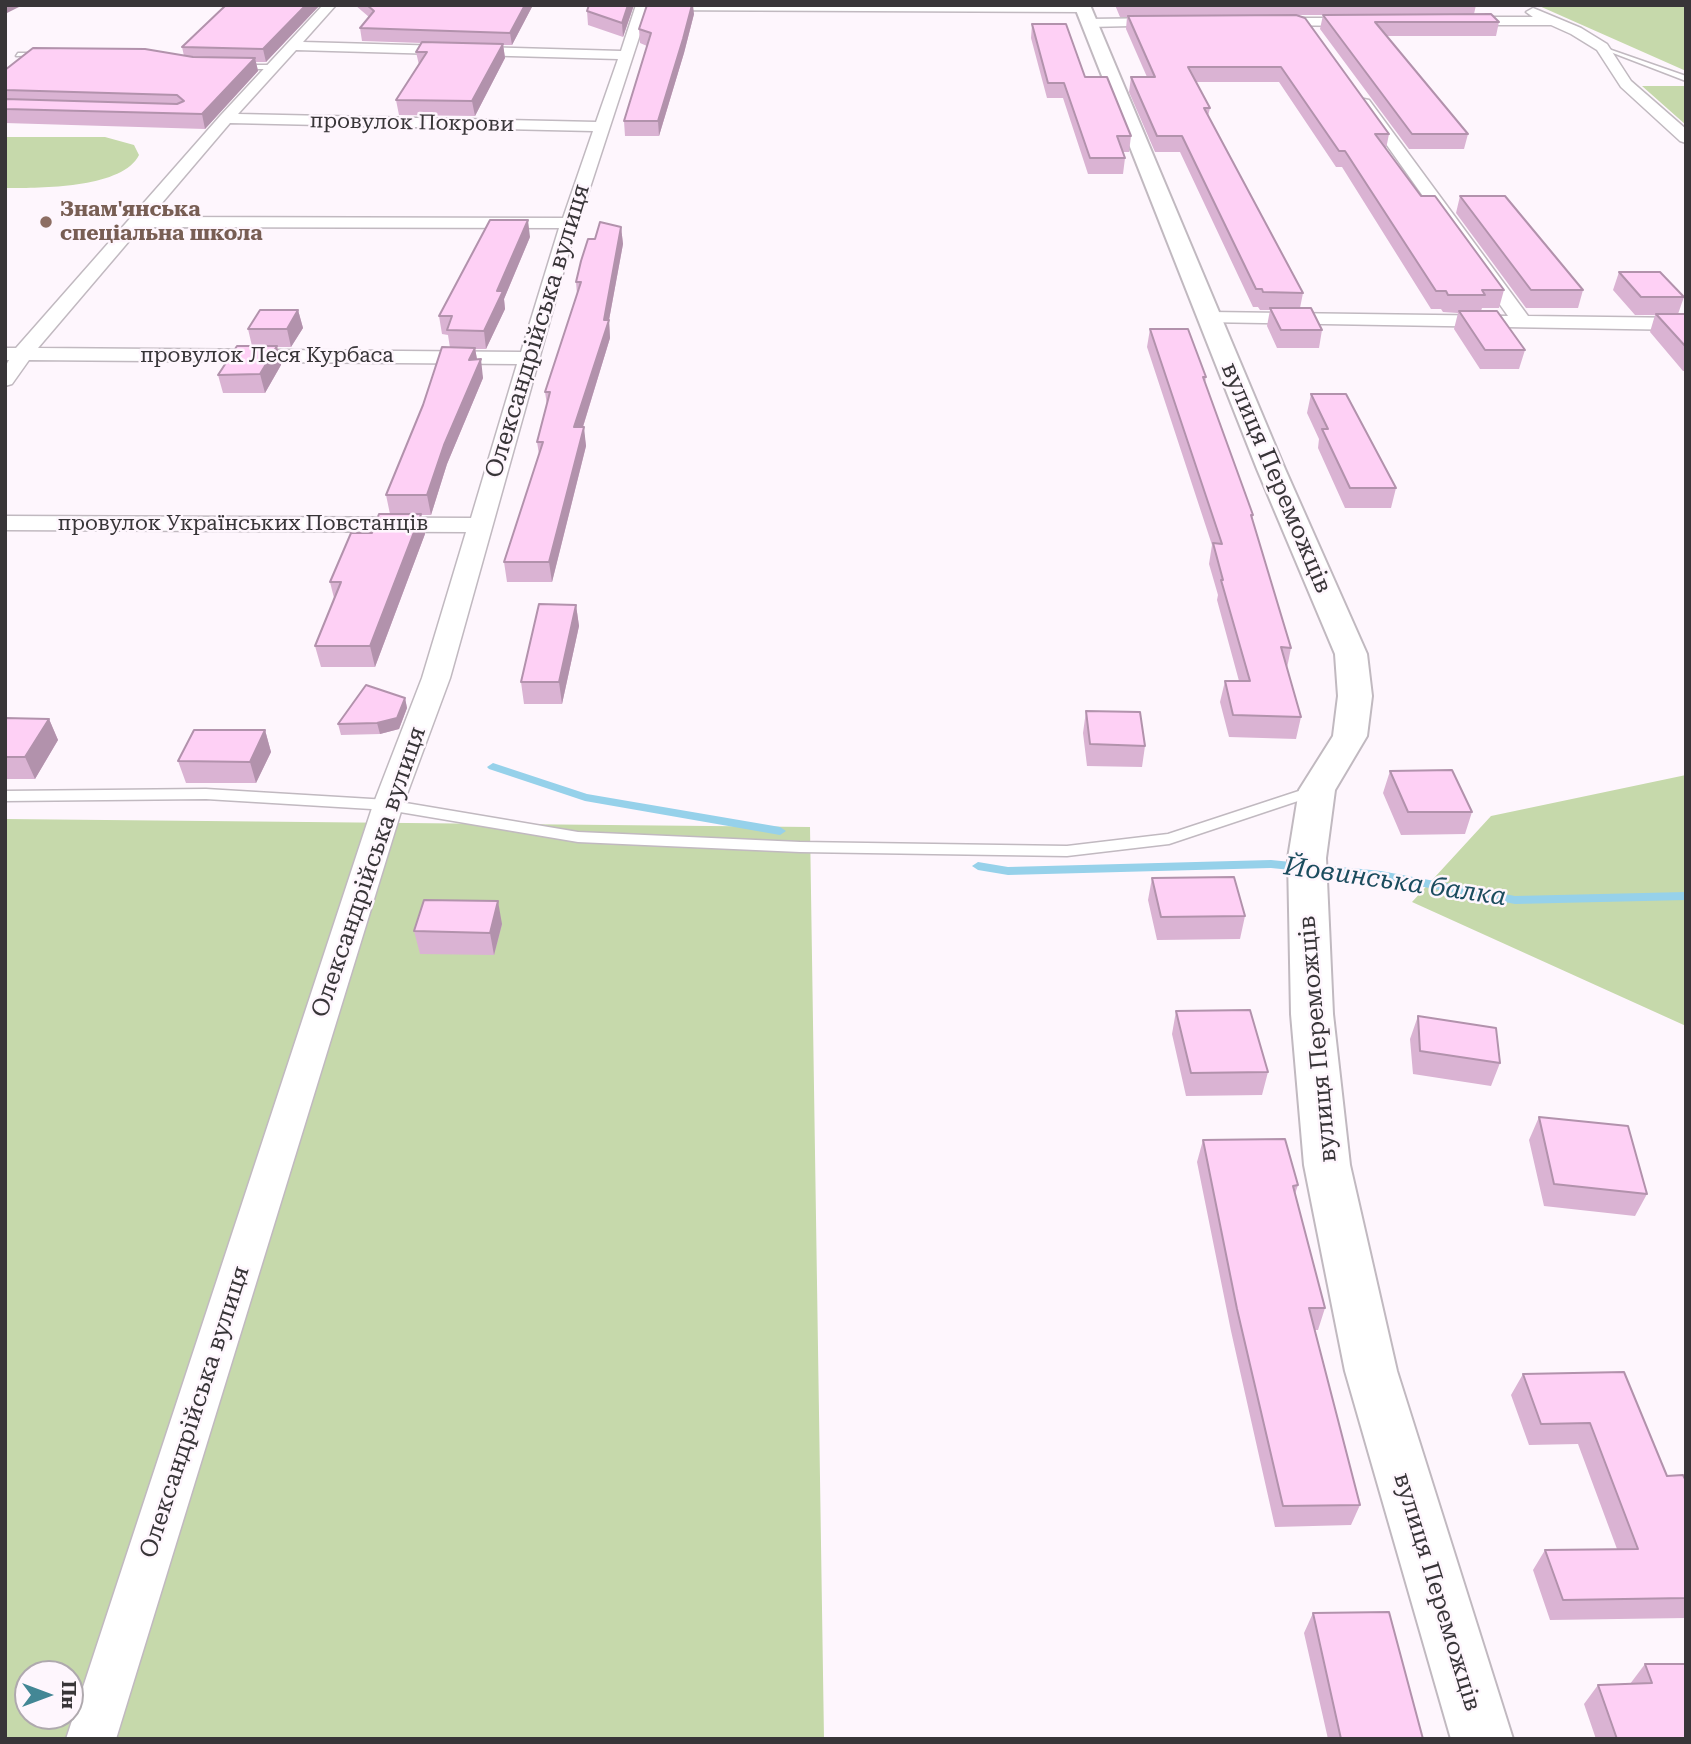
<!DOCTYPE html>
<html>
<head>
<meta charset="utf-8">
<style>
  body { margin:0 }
  #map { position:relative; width:1691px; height:1744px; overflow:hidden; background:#fef6fd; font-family:"Roboto Serif",serif }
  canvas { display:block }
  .frame { position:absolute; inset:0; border:7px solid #383538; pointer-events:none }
  .north { position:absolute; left:14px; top:1660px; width:70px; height:70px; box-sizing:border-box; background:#fef6fd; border:2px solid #afa9ae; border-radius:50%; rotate:90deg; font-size:19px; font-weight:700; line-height:28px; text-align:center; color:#383538 }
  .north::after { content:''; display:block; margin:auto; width:24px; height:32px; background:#438795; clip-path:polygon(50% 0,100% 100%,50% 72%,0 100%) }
</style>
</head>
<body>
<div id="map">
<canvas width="1691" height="1744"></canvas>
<div class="frame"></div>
<div class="north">Пн</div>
</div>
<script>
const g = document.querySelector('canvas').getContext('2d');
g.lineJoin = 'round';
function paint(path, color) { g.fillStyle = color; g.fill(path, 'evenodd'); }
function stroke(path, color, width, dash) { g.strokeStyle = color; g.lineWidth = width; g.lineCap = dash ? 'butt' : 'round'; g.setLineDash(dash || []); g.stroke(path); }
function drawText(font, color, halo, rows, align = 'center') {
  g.font = font + ' "Roboto Serif",serif'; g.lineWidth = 5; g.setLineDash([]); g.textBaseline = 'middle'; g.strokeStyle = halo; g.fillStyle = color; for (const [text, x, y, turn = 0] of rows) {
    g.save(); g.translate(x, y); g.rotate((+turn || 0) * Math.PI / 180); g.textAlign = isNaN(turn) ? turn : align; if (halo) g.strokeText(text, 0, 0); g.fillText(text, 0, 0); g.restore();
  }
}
paint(new Path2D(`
  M 1537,5 L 1686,5 L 1686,71 Z
  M 1642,86 L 1686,86 L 1686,125 Z
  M 5,137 L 105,137 L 134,145 L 139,155 C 122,189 38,188 5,188 Z
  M 1686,775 L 1686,1026 L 1412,902 L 1491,816 Z
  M 5,819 L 810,827 L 824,1739 L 5,1739 ZM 28,1674 L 70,1674 L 70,1716 L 28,1716 Z`), '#c6d9ab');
paint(new Path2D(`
  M 493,763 L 587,794 L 780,827 L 786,831 L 780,835 L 585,801 L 489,769 L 487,767 Z
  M 1271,860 L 1381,871 L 1515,896 L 1686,892 L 1686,900 L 1515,904 L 1381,879 L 1271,868 L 1008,875 L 978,870 L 972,866 L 978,862 L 1008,867 Z`), '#96d1ea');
const service = new Path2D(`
  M 1600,46 L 1686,76 L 1686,81 L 1600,48 Z
  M 18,53 L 45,53 L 48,55 L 16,56 Z
  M 235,65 L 271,65 L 275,67 L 271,69 L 232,69 Z
  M 1317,785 L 1322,787 L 1324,790 L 1322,793 L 1169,844 L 1067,856 L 800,852 L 578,842 L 388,810 L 206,799 L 5,801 L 5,791 L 206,789 L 388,800 L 578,832 L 800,842 L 1067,846 L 1168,834 Z`);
const minor = new Path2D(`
  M 323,5 L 336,5 L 303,42 L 621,51 L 636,5 L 1088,5 L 1089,8 L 1083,12 L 648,10 L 569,252 L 450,678 L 403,805 L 116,1739 L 66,1739 L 373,805 L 422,678 L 466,532 L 5,530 L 5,516 L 471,518 L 517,364 L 29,360 L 12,384 L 5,386 L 5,367 L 9,360 L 5,360 L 5,348 L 16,348 L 221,115 ZM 296,50 L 618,59 L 596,122 L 238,114 ZM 230,123 L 593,131 L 563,218 L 150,217 ZM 141,227 L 559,228 L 521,352 L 38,348 Z
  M 1533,8 L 1581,28 L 1607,44 L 1631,81 L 1686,129 L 1686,143 L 1680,141 L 1621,87 L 1597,50 L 1571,34 L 1551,25 L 1455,25 L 1448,21 L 1455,17 L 1533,17 L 1526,12 Z
  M 1169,18 L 1174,19 L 1174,25 L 1089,27 L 1082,23 L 1089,19 Z
  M 1266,18 L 1365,18 L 1372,22 L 1365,26 L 1261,25 L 1261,19 Z
  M 1364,99 L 1369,100 L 1528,316 L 1686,318 L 1686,330 L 1203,322 L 1200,318 L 1210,312 L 1508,316 L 1357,103 Z`);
const tertiary = new Path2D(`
  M 1074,5 L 1090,5 L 1285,469 L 1367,654 L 1372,696 L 1367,736 L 1335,790 L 1326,858 L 1333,1014 L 1350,1165 L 1397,1371 L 1513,1739 L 1451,1739 L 1345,1371 L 1304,1165 L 1291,1014 L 1288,858 L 1299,790 L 1333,736 L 1338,696 L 1335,654 L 1257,469 Z`);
stroke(service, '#c1b9c0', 3);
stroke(minor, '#c1b9c0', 3);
stroke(tertiary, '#c1b9c0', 4);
paint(service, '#fff');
paint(minor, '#fff');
paint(tertiary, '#fff');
paint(new Path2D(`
  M 320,5 L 266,62 L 256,62 L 258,71 L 205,129 L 5,123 L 5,70 L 184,56 L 182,47 Z
  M 355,5 L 533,5 L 512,45 L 503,45 L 505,58 L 475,116 L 399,115 L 396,100 L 419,65 L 416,52 L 422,43 L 362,41 L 360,28 L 369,17 Z
  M 589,5 L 634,5 L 623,37 L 588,25 L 587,11 Z
  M 1115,5 L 1476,5 L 1474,14 L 1499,22 L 1496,36 L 1386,36 L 1468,134 L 1464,149 L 1409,149 L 1320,29 L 1323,15 L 1297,15 L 1389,134 L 1386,149 L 1421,196 L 1504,290 L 1499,308 L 1482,308 L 1481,311 L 1525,350 L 1519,369 L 1480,369 L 1454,329 L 1458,313 L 1443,312 L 1441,309 L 1431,309 L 1342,167 L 1336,167 L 1279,82 L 1196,82 L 1210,108 L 1208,116 L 1303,293 L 1300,308 L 1322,330 L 1319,348 L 1277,348 L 1267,326 L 1270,310 L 1260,310 L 1258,307 L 1253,307 L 1180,152 L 1155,152 L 1129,92 L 1131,77 L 1147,77 L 1126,29 L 1127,17 L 1120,17 Z
  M 694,14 L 684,53 L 659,136 L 625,136 L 624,121 L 647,46 L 640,43 L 639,29 Z
  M 1032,24 L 1085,77 L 1131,136 L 1129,152 L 1123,152 L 1125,158 L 1123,174 L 1088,174 L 1063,98 L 1047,98 L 1031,38 Z
  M 1460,196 L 1583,290 L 1578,308 L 1526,308 L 1456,213 Z
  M 621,227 L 623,244 L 609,320 L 610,338 L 583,427 L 586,446 L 552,582 L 507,582 L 504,562 L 539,454 L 537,442 L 547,405 L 545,392 L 577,294 L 576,282 L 595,239 Z
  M 530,237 L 504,299 L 505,309 L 486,349 L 475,349 L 477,359 L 483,378 L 447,464 L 431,515 L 421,515 L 425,534 L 375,667 L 321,667 L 315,646 L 334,598 L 330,582 L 390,514 L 386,495 L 450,348 L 448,335 L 442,334 L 439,316 Z
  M 1619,272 L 1684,297 L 1678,314 L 1686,314 L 1686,371 L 1683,371 L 1650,332 L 1655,315 L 1635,315 L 1613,290 Z
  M 298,310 L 303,328 L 291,347 L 277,347 L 281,365 L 265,393 L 223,393 L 218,375 L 252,346 L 248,329 Z
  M 1150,329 L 1206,377 L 1205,383 L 1253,515 L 1252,520 L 1291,648 L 1287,668 L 1301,717 L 1296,739 L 1229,737 L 1220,702 L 1225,681 L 1239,681 L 1217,600 L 1218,595 L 1209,564 L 1212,545 L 1147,347 Z
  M 1311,394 L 1396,488 L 1391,508 L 1345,508 L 1318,448 L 1319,439 L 1307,413 Z
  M 576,605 L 579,626 L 562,704 L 524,704 L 521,682 Z
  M 405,698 L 407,708 L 399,729 L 380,734 L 341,735 L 338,724 Z
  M 1086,711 L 1145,746 L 1142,767 L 1087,766 L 1083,733 Z
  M 5,718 L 49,719 L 58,740 L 35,779 L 5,779 Z
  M 265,730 L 271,752 L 256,783 L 186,783 L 178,761 Z
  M 1390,771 L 1472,812 L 1465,834 L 1401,835 L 1383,793 Z
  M 1152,878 L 1245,916 L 1240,939 L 1157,940 L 1148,900 Z
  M 502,924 L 494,955 L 420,954 L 414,931 Z
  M 1176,1011 L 1268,1072 L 1262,1095 L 1186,1096 L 1172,1034 Z
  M 1418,1016 L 1500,1063 L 1491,1086 L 1413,1074 L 1410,1039 Z
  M 1539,1117 L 1647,1194 L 1635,1216 L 1544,1206 L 1529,1140 Z
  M 1203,1140 L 1298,1185 L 1295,1194 L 1325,1308 L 1318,1330 L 1315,1330 L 1360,1505 L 1351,1525 L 1275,1527 L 1231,1331 L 1197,1162 Z
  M 1523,1374 L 1667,1476 L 1686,1481 L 1686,1618 L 1550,1620 L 1533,1570 L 1545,1550 L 1617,1549 L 1578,1444 L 1529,1445 L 1511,1395 Z
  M 1313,1613 L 1423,1739 L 1328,1739 L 1304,1633 Z
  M 1645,1664 L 1686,1739 L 1596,1739 L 1584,1704 L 1598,1685 L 1630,1684 Z`), '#dab3d3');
paint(new Path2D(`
  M 5,5 L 23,5 L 5,14 Z
  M 306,5 L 320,5 L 266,62 L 263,49 Z
  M 525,5 L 533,5 L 512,45 L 510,33 Z
  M 628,5 L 634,5 L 623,37 L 622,23 Z
  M 692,5 L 693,5 L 694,14 L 684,53 L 659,136 L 658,121 Z
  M 503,44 L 505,58 L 475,116 L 472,101 Z
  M 255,58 L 258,71 L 205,129 L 202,114 Z
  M 528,220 L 530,237 L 504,299 L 505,309 L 486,349 L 484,331 L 497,291 Z
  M 621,227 L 623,244 L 609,320 L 610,338 L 577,446 L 574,427 L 604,320 Z
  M 298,310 L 303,328 L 291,347 L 287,329 Z
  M 277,346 L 281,365 L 265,393 L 260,374 Z
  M 475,348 L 478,365 L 481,359 L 483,378 L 447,464 L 431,515 L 427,495 L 469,360 Z
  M 584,427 L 586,446 L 552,582 L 549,562 Z
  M 421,514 L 425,534 L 375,667 L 370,646 Z
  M 576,605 L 579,626 L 562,704 L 559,682 Z
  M 405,698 L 407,708 L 399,729 L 380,734 L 377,723 Z
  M 49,719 L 58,740 L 35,779 L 25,757 Z
  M 265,730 L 271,752 L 256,783 L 250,762 Z
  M 498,901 L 502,924 L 494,955 L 490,933 Z`), '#b292ac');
const building = new Path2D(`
  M 226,5 L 306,5 L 263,49 L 182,47 Z
  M 367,5 L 525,5 L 510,33 L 360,28 L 374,11 Z
  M 589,5 L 628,5 L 622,23 L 587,11 Z
  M 647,5 L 692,5 L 683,39 L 658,121 L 624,121 L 651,33 L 639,29 Z
  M 1491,14 L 1499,22 L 1375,22 L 1468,134 L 1412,134 L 1323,15 Z
  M 1296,15 L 1305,18 L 1389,134 L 1375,134 L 1421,196 L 1435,196 L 1504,290 L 1482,290 L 1485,295 L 1448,295 L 1446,291 L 1436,291 L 1345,151 L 1339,151 L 1281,67 L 1188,67 L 1210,108 L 1204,108 L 1303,293 L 1263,292 L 1262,289 L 1256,289 L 1182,136 L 1157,136 L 1131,77 L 1155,77 L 1128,16 Z
  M 1032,24 L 1066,24 L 1085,77 L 1107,77 L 1131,136 L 1117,136 L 1125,158 L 1090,158 L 1064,83 L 1048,83 Z
  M 422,42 L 503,44 L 472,101 L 396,100 L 427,52 L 416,52 Z
  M 33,48 L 145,49 L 193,57 L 255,58 L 202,114 L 5,109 L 5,99 L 177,104 L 184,101 L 177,95 L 5,90 L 5,70 Z
  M 1460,196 L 1505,196 L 1583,290 L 1531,290 Z
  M 490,220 L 528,220 L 497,291 L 503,291 L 484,331 L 447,330 L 452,316 L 439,316 Z
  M 600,222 L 621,227 L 604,320 L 609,320 L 574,427 L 584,427 L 549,562 L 504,562 L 543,442 L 537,442 L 550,392 L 545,392 L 581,282 L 576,282 L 581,261 L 588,239 L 595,239 Z
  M 1619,272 L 1660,272 L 1684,297 L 1641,297 Z
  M 1270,308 L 1311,308 L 1322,330 L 1281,330 Z
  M 260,310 L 298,310 L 287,329 L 248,329 Z
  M 1459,311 L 1497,311 L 1525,350 L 1485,350 Z
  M 1656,314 L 1686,314 L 1686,347 Z
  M 1150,329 L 1188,329 L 1206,377 L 1203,377 L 1253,515 L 1251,515 L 1291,648 L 1281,647 L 1301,717 L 1233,715 L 1225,681 L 1250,681 L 1221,580 L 1223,580 L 1213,543 L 1222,544 Z
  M 237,346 L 277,346 L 260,374 L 218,375 Z
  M 442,347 L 475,348 L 469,360 L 481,359 L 444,445 L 427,495 L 386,495 L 423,405 Z
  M 1311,394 L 1346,394 L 1396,488 L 1350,488 L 1322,429 L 1328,429 Z
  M 379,514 L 421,514 L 370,646 L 315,646 L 341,582 L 330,582 L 351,533 L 372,533 Z
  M 539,604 L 576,605 L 559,682 L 521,682 Z
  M 366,685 L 405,698 L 397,718 L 377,723 L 338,724 Z
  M 1086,711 L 1140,712 L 1145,746 L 1090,744 Z
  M 5,718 L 49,719 L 25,757 L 5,757 Z
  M 194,730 L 265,730 L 250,762 L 178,761 Z
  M 1452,770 L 1472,812 L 1408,812 L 1390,771 Z
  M 1234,877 L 1245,916 L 1161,917 L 1152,878 Z
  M 424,900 L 498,901 L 490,933 L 414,931 Z
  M 1250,1010 L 1268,1072 L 1191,1073 L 1176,1011 Z
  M 1418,1016 L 1496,1028 L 1500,1063 L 1420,1051 Z
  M 1539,1117 L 1628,1126 L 1647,1194 L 1554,1184 Z
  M 1285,1139 L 1298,1185 L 1293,1186 L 1325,1308 L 1309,1308 L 1360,1505 L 1283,1506 L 1237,1309 L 1203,1140 Z
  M 1624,1372 L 1667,1476 L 1683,1475 L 1686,1481 L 1686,1598 L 1563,1600 L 1545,1550 L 1638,1549 L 1590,1423 L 1541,1424 L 1523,1374 Z
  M 1389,1612 L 1423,1739 L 1341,1739 L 1313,1613 Z
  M 1645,1664 L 1686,1664 L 1686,1739 L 1617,1739 L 1598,1685 L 1652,1683 Z`);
paint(building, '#fed0f5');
stroke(building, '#b292ac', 2);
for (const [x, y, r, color] of [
  [46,222,7,"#8d6e63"]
]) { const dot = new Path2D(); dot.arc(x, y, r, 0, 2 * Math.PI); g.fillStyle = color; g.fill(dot); stroke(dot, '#fef6fd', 2.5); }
drawText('21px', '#383538', '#fef6fd', [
  ["провулок Покрови",412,123,1],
  ["провулок Леся Курбаса",267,356],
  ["провулок Українських Повстанців",243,524]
]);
drawText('bold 21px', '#785e54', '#fef6fd', [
  ["Знам'янська",60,210],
  ["спеціальна школа",60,234]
], 'left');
drawText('24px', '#383538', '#fef6fd', [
  ["Олександрійська вулиця",538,331,-73],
  ["вулиця Переможців",1276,478,67],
  ["Олександрійська вулиця",369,872,-71],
  ["вулиця Переможців",1318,1039,-95],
  ["Олександрійська вулиця",195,1412,-72],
  ["вулиця Переможців",1437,1592,73]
]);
drawText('italic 26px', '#1b4c5e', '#fef6fd', [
  ["Йовинська балка",1395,882,8]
]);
</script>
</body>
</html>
